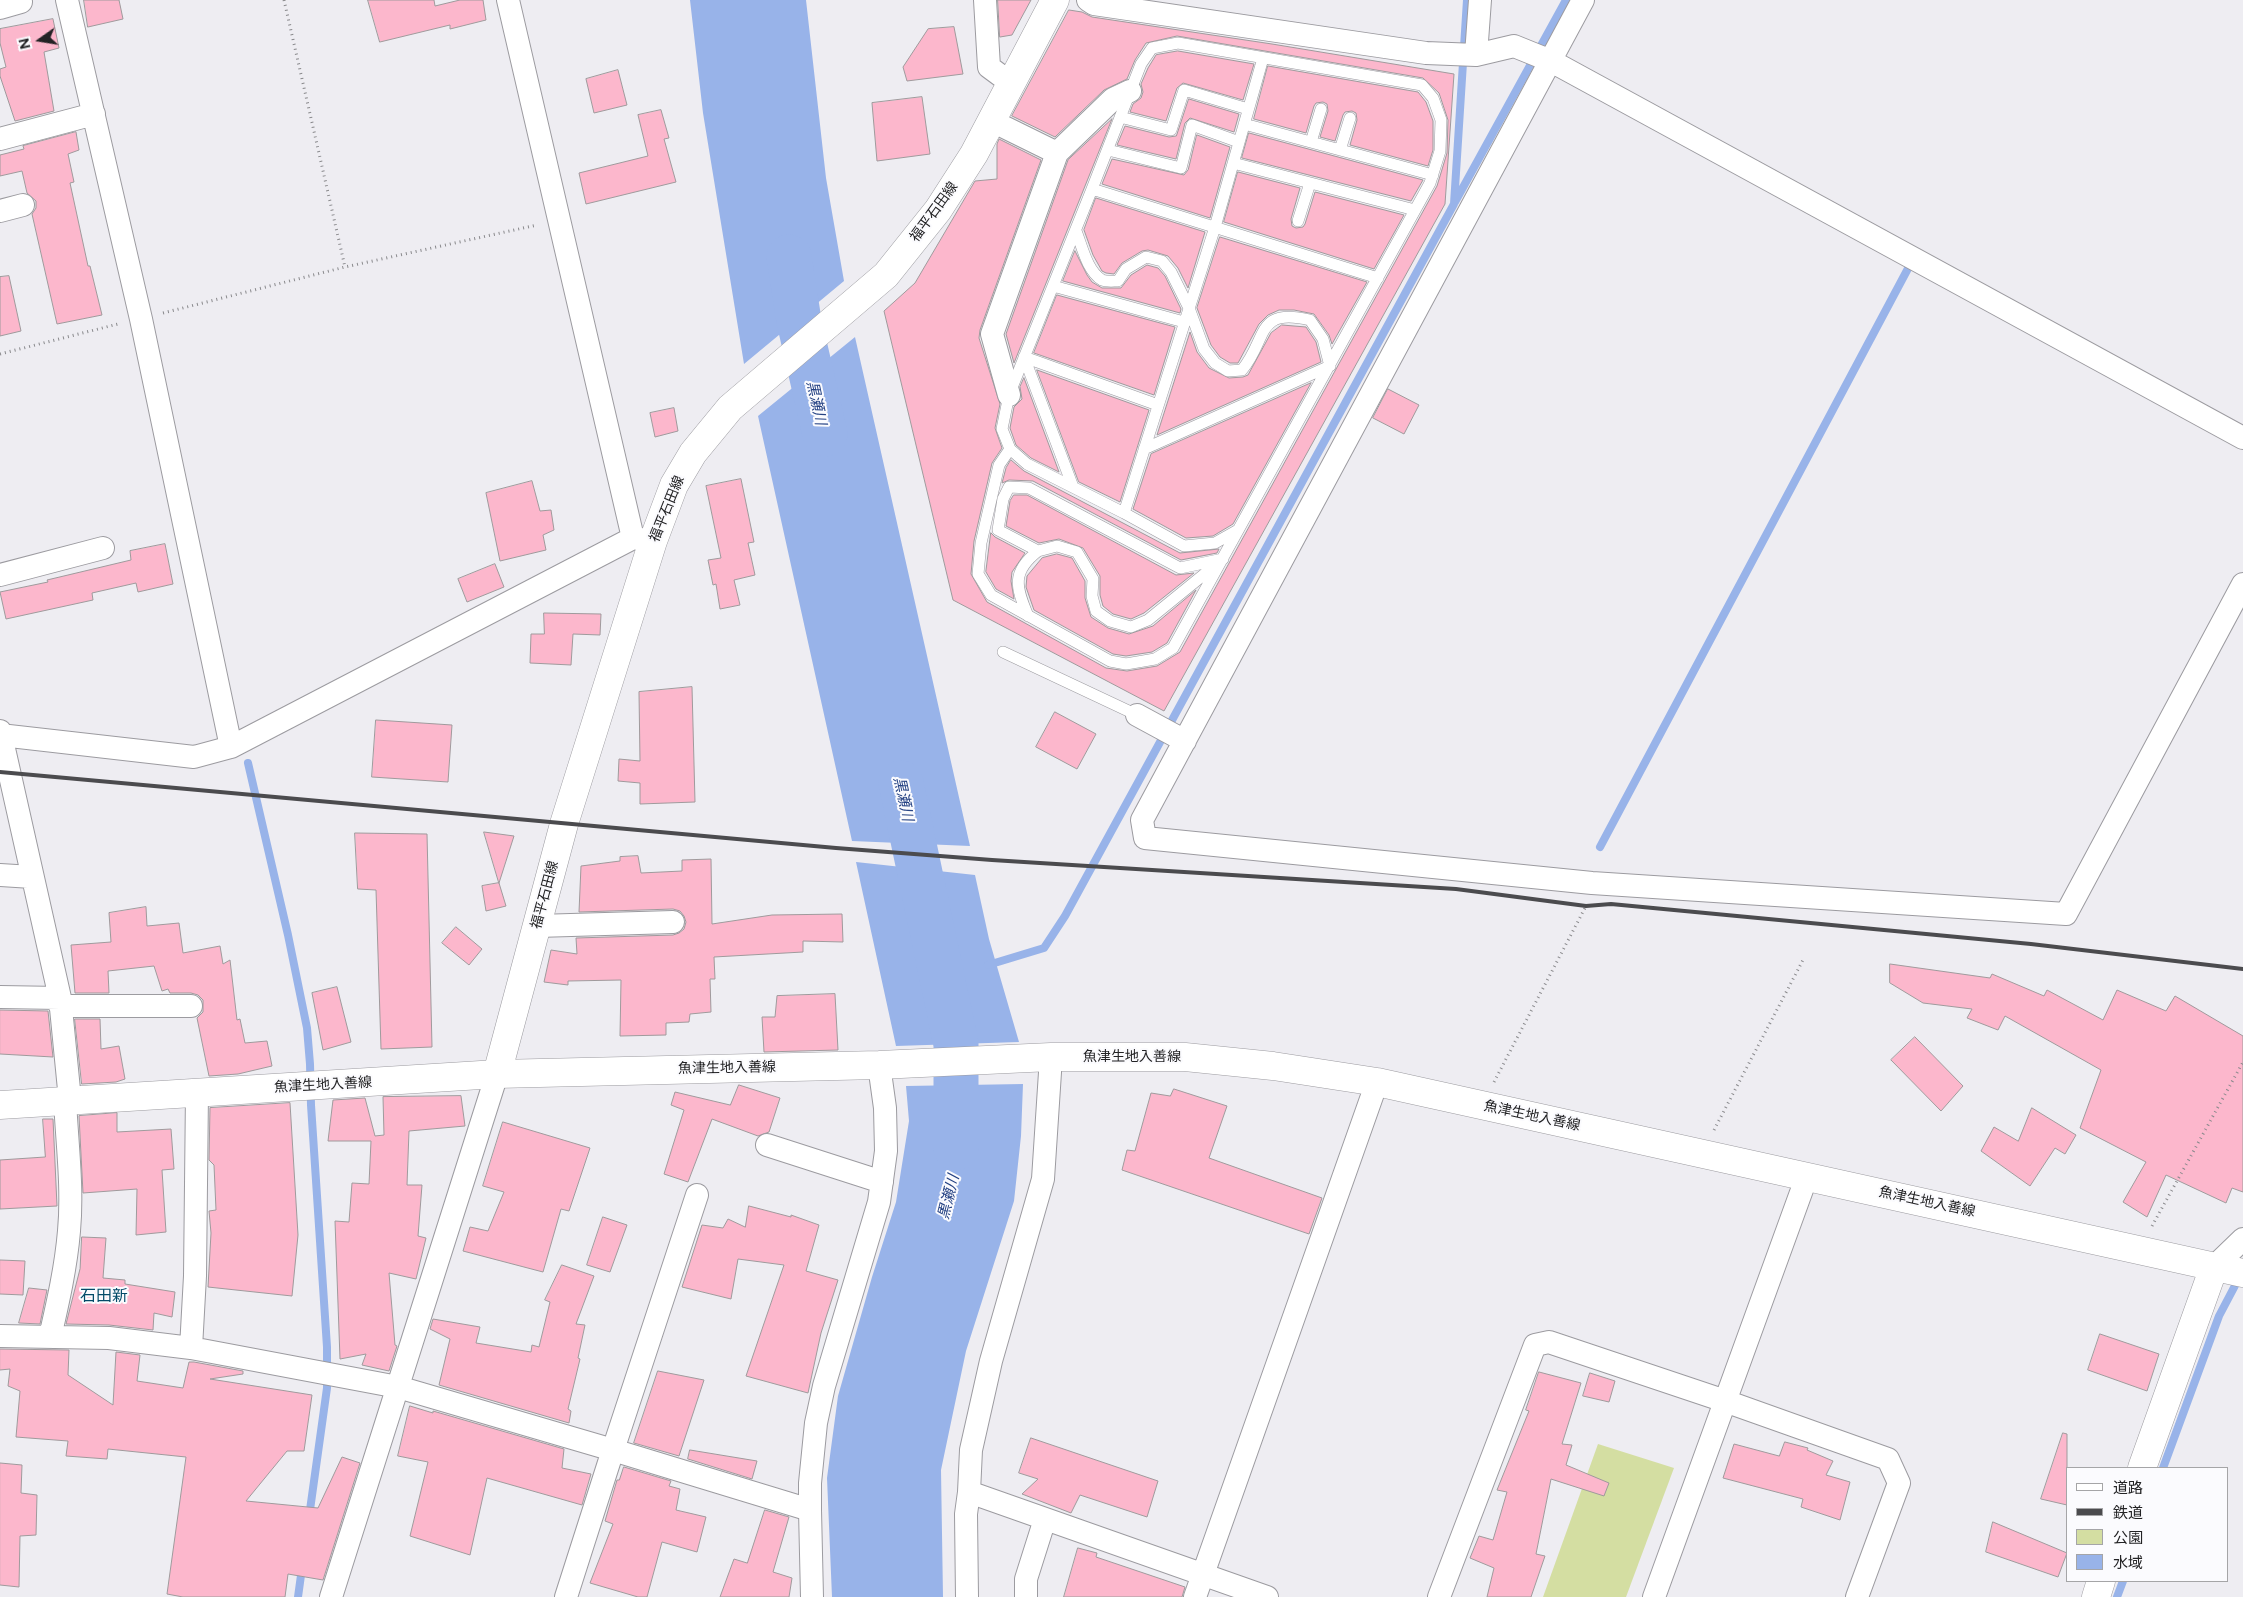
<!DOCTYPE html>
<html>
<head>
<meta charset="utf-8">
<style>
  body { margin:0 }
  #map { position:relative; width:2243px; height:1597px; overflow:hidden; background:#eeedf2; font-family:Figtree,"Noto Sans JP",sans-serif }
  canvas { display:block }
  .legend { position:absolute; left:2066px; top:1467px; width:162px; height:115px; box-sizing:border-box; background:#fbfbfe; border:1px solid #a5a5a7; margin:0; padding:6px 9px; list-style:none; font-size:15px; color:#232325 }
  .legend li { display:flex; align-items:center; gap:10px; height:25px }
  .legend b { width:25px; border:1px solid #a5a5a7 }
  .north { position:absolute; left:15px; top:15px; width:50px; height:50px; -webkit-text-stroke:4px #fbfbfe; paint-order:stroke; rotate:257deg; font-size:14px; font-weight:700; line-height:20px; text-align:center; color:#232325 }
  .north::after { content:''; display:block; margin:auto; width:18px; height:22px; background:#232325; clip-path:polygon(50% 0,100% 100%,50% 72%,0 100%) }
</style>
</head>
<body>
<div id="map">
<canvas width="2243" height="1597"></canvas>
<ul class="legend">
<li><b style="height:6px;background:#fff"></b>道路</li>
<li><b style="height:6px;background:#4b4b4e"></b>鉄道</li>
<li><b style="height:14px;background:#d4dea2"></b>公園</li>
<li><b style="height:14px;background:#98b3e9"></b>水域</li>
</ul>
<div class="north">N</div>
</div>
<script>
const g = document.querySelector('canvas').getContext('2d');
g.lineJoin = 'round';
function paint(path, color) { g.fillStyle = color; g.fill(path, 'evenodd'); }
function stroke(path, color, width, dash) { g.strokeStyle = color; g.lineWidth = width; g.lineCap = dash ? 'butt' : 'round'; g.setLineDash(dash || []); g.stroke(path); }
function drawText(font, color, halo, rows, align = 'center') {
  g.font = font + ' Figtree,"Noto Sans JP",sans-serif'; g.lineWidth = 4; g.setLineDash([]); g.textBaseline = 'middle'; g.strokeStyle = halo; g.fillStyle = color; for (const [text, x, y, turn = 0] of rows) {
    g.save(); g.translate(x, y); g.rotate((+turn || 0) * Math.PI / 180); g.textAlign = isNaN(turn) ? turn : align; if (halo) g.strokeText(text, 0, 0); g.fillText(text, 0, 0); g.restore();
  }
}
paint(new Path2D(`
  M 1598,1444 L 1674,1468 L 1626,1597 L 1543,1597 Z`), '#d4dea2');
paint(new Path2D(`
  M 690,0 L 806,0 L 826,178 L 844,281 L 744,364 L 703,113 Z
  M 855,337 L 970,846 L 852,841 L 758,416 Z
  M 856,862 L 975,875 L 989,939 L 1019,1042 L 896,1046 Z
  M 1023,1084 L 1021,1136 L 1014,1201 L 966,1351 L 941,1470 L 943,1597 L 832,1597 L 827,1478 L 838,1396 L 872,1277 L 896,1202 L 909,1121 L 906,1086 Z`), '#98b3e9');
stroke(new Path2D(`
  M 1455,202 L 1566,0
  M 248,763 L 288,935 L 307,1028 L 310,1064 L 311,1105 L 327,1347 L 327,1388 L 309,1517
  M 1600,847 L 1912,261
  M 988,965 L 1044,948 L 1065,916 L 1454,204 L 1467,0
  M 2163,1468 L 2219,1316 L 2240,1276
  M 298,1597 L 302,1568
  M 2117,1597 L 2123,1581`), '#98b3e9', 8);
stroke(new Path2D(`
  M 789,257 L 799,321 L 825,434
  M 901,783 L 956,1044 L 956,1148`), '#98b3e9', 45);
const building = new Path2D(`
  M 84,0 L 119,0 L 123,19 L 88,27 Z
  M 368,0 L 434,0 L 435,6 L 460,0 L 483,0 L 486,20 L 450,29 L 450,25 L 380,42 Z
  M 998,0 L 1031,0 L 1012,35 L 1000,37 Z
  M 1069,10 L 1082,12 L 1092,17 L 1272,44 L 1454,74 L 1445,204 L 1164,711 L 953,600 L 884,311 L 915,283 L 975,181 L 997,179 L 997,144 L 999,139 L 1041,160 L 980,330 L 979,338 L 1000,404 L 995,428 L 1002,448 L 992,463 L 974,541 L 971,574 L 987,602 L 1106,668 L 1127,671 L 1157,666 L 1180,652 L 1437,186 L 1447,153 L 1448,120 L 1439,93 L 1423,78 L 1177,36 L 1146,43 L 1135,60 L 1127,79 L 1104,90 L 1055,137 L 1012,116 Z
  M 53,19 L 59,48 L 44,52 L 54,111 L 15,121 L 0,76 L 0,69 L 6,67 L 0,43 L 0,29 Z
  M 954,27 L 963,74 L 907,81 L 903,67 L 928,29 Z
  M 1178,51 L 1254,64 L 1243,100 L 1183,83 L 1177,88 L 1166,121 L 1130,112 L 1133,104 L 1141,98 L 1143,92 L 1141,84 L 1148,68 L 1156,55 Z
  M 1268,66 L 1418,92 L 1426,102 L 1433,121 L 1433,150 L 1428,166 L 1350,145 L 1357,120 L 1356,113 L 1352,111 L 1345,112 L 1343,115 L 1335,141 L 1320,137 L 1328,111 L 1327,104 L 1323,102 L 1316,103 L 1314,106 L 1306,133 L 1254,119 Z
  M 618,70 L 627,105 L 594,113 L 586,79 Z
  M 922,97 L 930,154 L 877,161 L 872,103 Z
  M 1189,99 L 1239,114 L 1234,132 L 1190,118 L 1185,123 L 1176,159 L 1117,145 L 1125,126 L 1169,137 L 1176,136 Z
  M 661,110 L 669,138 L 664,139 L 676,182 L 586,204 L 579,173 L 648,156 L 638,115 Z
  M 1112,119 L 1085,186 L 1014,363 L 1006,334 L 1068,160 Z
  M 76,132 L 79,150 L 68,154 L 74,182 L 70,183 L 88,266 L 90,266 L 102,315 L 57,324 L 32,214 L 36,208 L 36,201 L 27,193 L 22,171 L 0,176 L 0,155 L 24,149 L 23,146 Z
  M 1249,133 L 1338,157 L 1423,180 L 1411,201 L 1242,158 Z
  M 1197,135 L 1230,147 L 1210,218 L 1102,184 L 1112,159 L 1184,175 L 1188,170 Z
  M 1238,172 L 1300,188 L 1291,219 L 1292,226 L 1296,228 L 1303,227 L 1305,224 L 1315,192 L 1404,215 L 1374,269 L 1224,222 Z
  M 1096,198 L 1205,232 L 1188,288 L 1178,268 L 1168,256 L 1148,250 L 1142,251 L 1122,263 L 1114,274 L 1106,273 L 1102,271 L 1093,255 L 1084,230 Z
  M 1220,237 L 1367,282 L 1332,344 L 1329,335 L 1314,314 L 1294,310 L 1279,310 L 1268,315 L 1259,324 L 1238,363 L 1230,363 L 1220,357 L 1211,345 L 1197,308 Z
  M 1075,251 L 1087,275 L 1092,282 L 1102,288 L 1121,288 L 1131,275 L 1147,265 L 1158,268 L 1165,276 L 1181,309 L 1180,313 L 1063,281 Z
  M 9,276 L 21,331 L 0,336 L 0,277 Z
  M 1057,295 L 1175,327 L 1154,395 L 1034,353 Z
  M 1282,325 L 1306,327 L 1316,342 L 1321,362 L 1157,435 L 1190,332 L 1197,352 L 1209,368 L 1229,378 L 1243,377 L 1248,375 L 1271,333 Z
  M 1037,370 L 1149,410 L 1120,502 L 1079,482 Z
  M 1024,378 L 1059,472 L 1031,458 L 1016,445 L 1010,428 L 1014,407 L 1022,399 L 1020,387 Z
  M 1311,383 L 1233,524 L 1213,536 L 1186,538 L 1133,509 L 1151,454 Z
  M 1388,389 L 1419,405 L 1404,434 L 1373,418 Z
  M 674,408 L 678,431 L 655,437 L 650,413 Z
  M 1011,460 L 1024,471 L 1180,553 L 1219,549 L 1217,553 L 1181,560 L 1033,481 L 1009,480 L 1002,483 L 1006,468 Z
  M 741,479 L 754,542 L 748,543 L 755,575 L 734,580 L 740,605 L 720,609 L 716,584 L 713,585 L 708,560 L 721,558 L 706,486 Z
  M 532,481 L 540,511 L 551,510 L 554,530 L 543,535 L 546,550 L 500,561 L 486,493 Z
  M 1014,495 L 1027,495 L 1176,575 L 1194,573 L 1144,613 L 1131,619 L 1113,614 L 1103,606 L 1100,595 L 1100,576 L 1083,548 L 1059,539 L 1039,543 L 1006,526 L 1010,501 Z
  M 991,533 L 995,537 L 1025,553 L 1012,572 L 1011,581 L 1014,599 L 996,589 L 986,572 Z
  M 165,544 L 173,584 L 138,592 L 136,583 L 92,593 L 93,600 L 6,619 L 0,592 L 48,582 L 47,580 L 131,560 L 130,551 Z
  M 1057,554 L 1072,558 L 1085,581 L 1085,598 L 1091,617 L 1108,628 L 1129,634 L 1153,626 L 1196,590 L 1167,643 L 1152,652 L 1126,656 L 1113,654 L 1034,610 L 1026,587 L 1027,576 L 1042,558 Z
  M 495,564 L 504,587 L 467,602 L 458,579 Z
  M 544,613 L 601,614 L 600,635 L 573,634 L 571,665 L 530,663 L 531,634 L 544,634 Z
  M 692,687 L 695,802 L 640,804 L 640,783 L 618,781 L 619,759 L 640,761 L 639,692 Z
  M 1055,712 L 1096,734 L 1077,769 L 1036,747 Z
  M 376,720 L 452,725 L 448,782 L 372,777 Z
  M 484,832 L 514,836 L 499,883 Z
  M 355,833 L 427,834 L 432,1047 L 381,1049 L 376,890 L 358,889 Z
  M 638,856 L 641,873 L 682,871 L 682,860 L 711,859 L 712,924 L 772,915 L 842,914 L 843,942 L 803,941 L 803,952 L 714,957 L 715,979 L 710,979 L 711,1012 L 690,1014 L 689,1022 L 666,1023 L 666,1035 L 620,1036 L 621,980 L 568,981 L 568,985 L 544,982 L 551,950 L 577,954 L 576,938 L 673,935 L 679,933 L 684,929 L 686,922 L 684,916 L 680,911 L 673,909 L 579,912 L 581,866 L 620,861 L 620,857 Z
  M 499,883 L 506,906 L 486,911 L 482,886 Z
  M 146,907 L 147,926 L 179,923 L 183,953 L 220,946 L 223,964 L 230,960 L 237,1020 L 240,1019 L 245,1043 L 267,1041 L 272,1066 L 238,1074 L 209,1076 L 197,1018 L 203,1012 L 203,1000 L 198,995 L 191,993 L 170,993 L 168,989 L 162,991 L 154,966 L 108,971 L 109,993 L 75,993 L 71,945 L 111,942 L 109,913 Z
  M 456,927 L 482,949 L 469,965 L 442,943 Z
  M 1890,964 L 1990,978 L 1992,974 L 2044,996 L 2047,990 L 2103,1020 L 2117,990 L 2166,1011 L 2175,996 L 2243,1036 L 2243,1192 L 2232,1188 L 2226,1203 L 2166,1175 L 2147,1217 L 2123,1202 L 2146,1162 L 2080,1128 L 2101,1070 L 2005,1016 L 1998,1030 L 1967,1018 L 1972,1009 L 1923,1003 L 1890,983 Z
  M 337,987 L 351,1042 L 323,1050 L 312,993 Z
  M 835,994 L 838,1050 L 764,1052 L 762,1017 L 775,1017 L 777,996 Z
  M 0,1010 L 48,1011 L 53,1057 L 0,1054 Z
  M 75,1019 L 100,1019 L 101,1049 L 119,1046 L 125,1079 L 116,1082 L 82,1084 Z
  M 1915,1037 L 1963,1086 L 1941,1111 L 1891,1060 Z
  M 739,1085 L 780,1098 L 769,1132 L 758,1136 L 712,1119 L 688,1182 L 664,1174 L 684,1110 L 671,1105 L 675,1092 L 730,1105 Z
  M 1174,1089 L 1227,1106 L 1209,1158 L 1322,1198 L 1309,1234 L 1122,1170 L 1127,1150 L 1135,1151 L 1151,1093 L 1170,1096 Z
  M 461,1096 L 465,1126 L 409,1131 L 407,1185 L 422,1185 L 418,1236 L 426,1238 L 416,1279 L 389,1273 L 395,1345 L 397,1346 L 389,1371 L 362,1365 L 366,1354 L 340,1359 L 335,1221 L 349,1222 L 352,1183 L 369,1184 L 371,1141 L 328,1141 L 333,1100 L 365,1098 L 375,1136 L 384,1135 L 383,1097 Z
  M 290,1103 L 298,1235 L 292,1296 L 208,1287 L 211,1233 L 209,1211 L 216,1210 L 214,1165 L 209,1160 L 210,1108 Z
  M 2032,1108 L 2076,1135 L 2065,1154 L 2055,1148 L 2030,1186 L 1981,1151 L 1994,1127 L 2018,1141 Z
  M 117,1113 L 117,1132 L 171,1129 L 174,1169 L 162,1170 L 166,1232 L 136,1235 L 137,1189 L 83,1193 L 79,1116 Z
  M 43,1119 L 53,1119 L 57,1206 L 0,1209 L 0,1160 L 45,1157 Z
  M 503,1122 L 590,1148 L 569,1211 L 561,1209 L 543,1272 L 463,1251 L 470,1227 L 488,1231 L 504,1192 L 483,1186 Z
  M 749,1206 L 791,1217 L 791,1215 L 819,1225 L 806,1271 L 838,1280 L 821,1333 L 808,1393 L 746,1376 L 784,1265 L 738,1259 L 731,1299 L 682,1287 L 702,1225 L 723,1228 L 728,1219 L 745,1227 Z
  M 603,1217 L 627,1225 L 610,1272 L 587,1265 Z
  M 82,1237 L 106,1238 L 103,1278 L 125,1280 L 125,1284 L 175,1292 L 172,1317 L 154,1313 L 153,1330 L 109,1325 L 66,1324 L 80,1269 Z
  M 0,1260 L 25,1261 L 23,1295 L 0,1294 Z
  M 562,1265 L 594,1276 L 576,1324 L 585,1325 L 578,1358 L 580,1359 L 568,1409 L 571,1411 L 569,1423 L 439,1385 L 450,1339 L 430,1329 L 433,1319 L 480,1327 L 476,1343 L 531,1352 L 532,1345 L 539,1347 L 550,1302 L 545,1300 Z
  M 29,1288 L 47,1290 L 40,1324 L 19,1323 Z
  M 2100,1334 L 2159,1354 L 2147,1391 L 2088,1370 Z
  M 0,1349 L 69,1350 L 68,1375 L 113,1405 L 116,1352 L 140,1355 L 137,1381 L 183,1388 L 189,1362 L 194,1362 L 243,1371 L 243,1374 L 210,1379 L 312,1395 L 304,1451 L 287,1451 L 246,1501 L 318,1508 L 342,1457 L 360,1463 L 323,1580 L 288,1574 L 285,1597 L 183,1597 L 167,1594 L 186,1457 L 108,1449 L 107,1459 L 66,1456 L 68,1441 L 16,1437 L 20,1391 L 8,1386 L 10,1369 L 0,1370 Z
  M 658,1371 L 704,1380 L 679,1456 L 634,1443 Z
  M 1539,1372 L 1581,1383 L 1562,1444 L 1572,1445 L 1566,1465 L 1609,1483 L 1604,1496 L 1551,1479 L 1536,1554 L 1545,1556 L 1531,1597 L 1487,1597 L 1494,1568 L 1470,1558 L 1479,1536 L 1493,1540 L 1507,1492 L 1497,1490 L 1529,1411 L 1526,1410 Z
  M 1590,1373 L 1615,1381 L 1609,1402 L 1583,1396 Z
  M 410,1406 L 433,1413 L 433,1411 L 564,1449 L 562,1468 L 591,1474 L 582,1505 L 487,1478 L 470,1555 L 410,1536 L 428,1462 L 398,1456 Z
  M 2063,1433 L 2067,1434 L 2067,1505 L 2041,1499 Z
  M 1031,1438 L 1158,1481 L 1147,1517 L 1080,1495 L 1071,1513 L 1022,1494 L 1038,1479 L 1019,1473 Z
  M 1785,1442 L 1808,1448 L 1807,1450 L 1833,1461 L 1826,1475 L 1850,1482 L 1840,1520 L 1801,1507 L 1803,1499 L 1723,1478 L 1734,1444 L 1779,1456 Z
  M 690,1450 L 757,1461 L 752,1479 L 688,1459 Z
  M 0,1463 L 22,1465 L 21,1493 L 37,1495 L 36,1535 L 20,1536 L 19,1587 L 0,1585 Z
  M 624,1467 L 671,1481 L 669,1486 L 680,1489 L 676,1510 L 706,1517 L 697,1552 L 662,1542 L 647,1597 L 638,1597 L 590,1583 L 613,1524 L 605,1521 L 617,1480 L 619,1480 Z
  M 765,1510 L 789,1517 L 773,1572 L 792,1578 L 789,1597 L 720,1597 L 734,1559 L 747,1563 Z
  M 1993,1522 L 2067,1553 L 2058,1577 L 1986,1552 Z
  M 1078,1548 L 1097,1553 L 1096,1557 L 1185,1587 L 1182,1597 L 1064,1597 Z`);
paint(building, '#fcb7cc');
stroke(building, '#9f9a9c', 1);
const lane = new Path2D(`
  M 1120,117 L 1171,130 L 1184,90 L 1248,109
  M 1244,124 L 1433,175
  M 1311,142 L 1321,109
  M 1108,150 L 1181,168 L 1192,125 L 1239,142
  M 1340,150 L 1350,118
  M 1233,163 L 1415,210
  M 1092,189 L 1009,395 L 1002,429 L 1010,449 L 1027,464 L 1124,513 L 1184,546 L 1215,543 L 1238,530
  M 1298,221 L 1310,183
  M 1076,231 C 1082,246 1087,271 1102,280 C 1107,282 1113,281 1118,281 L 1126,269 L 1146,257 L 1162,261 L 1171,272 L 1189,308 L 1204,349 L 1215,363 L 1228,371 L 1242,370 C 1268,339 1255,307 1310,320 L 1323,339 L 1330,366 L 1144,449
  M 1053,286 L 1184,322
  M 1024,357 L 1158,405
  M 1024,357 L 1073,487
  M 1010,449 L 999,465 L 981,543 L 978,574 L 991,595 L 1110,661 L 1126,664 L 1155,659 L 1173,648 L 1430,183 L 1440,151 L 1441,120 L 1433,98 L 1422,85 L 1178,43 L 1152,48 L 1141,64 L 1092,189 L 1378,278
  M 1009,487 L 1029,488 L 1180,568 L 1223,559 L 1148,620 L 1131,627 L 1110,621 L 1096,611 L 1092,596 L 1093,579 L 1077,552 L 1057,546 L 1038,551 L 998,530 L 1003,499 Z
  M 1124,513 L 1215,227 L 1263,58
  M 1028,616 C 1016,587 1011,572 1038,551
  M 1003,652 L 1137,715`);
const street = new Path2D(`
  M 67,0 L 141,319 L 231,747
  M 508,0 L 633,538 L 647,540
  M 985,0 L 989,67 L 1012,84
  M 1088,0 L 1094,4 L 1426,53 L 1476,55
  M 1480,0 L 1476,55 L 1514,46 L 1551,61 L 2243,438
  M 1583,0 L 1142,820 L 1145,838 L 1592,883 L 2066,914 L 2243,584
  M 0,8 L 21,2
  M 992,121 L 1057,153 L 992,334 L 1009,395
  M 0,139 L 94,114
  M 1057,153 L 1113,99 L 1130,91
  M 0,211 L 23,205
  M 0,575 L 103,548
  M 1137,715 L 1185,741
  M 0,731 L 60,998 L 70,1100
  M 0,735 L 194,757 L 231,747 L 633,538
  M 0,875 L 32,877
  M 537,926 L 673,922
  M 0,997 L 60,998
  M 60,1006 L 191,1006
  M 1051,1057 L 1043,1179 L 991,1361 L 971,1450 L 969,1492 L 1267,1597
  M 767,1145 L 882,1182
  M 2214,1267 L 2243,1239
  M 0,1336 L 109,1338 L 191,1348 L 398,1387 L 613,1450 L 697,1195
  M 50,1337 C 58,1302 66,1267 69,1231 C 73,1188 67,1143 65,1100
  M 191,1348 L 195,1276 L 197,1092
  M 810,1510 L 812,1597
  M 331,1597 L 497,1074
  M 566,1597 L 613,1450 L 810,1510 L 810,1483 L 816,1423 L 824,1386 L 879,1202 L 886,1151 L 885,1108 L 879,1065
  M 967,1597 L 966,1514 L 969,1492
  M 1026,1597 L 1026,1579 L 1045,1519
  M 1195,1597 L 1377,1082
  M 1439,1597 L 1535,1345 L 1549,1342 L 1725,1401 L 1888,1459 L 1899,1483 L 1857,1597
  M 1654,1597 L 1807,1176`);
const secondary = new Path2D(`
  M 497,1074 L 564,824 L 653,541 L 674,485 L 693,453 L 730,408 L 886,275 L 938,210 L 974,154 L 1055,0
  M 2142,1468 L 2214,1267
  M 2096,1597 L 2101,1581`);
const primary = new Path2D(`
  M 0,1105 L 497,1074 L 879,1065 L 1051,1057 L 1185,1057 L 1273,1066 L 1377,1082 L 2243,1273`);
stroke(lane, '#9c9ba0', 12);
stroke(street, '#9c9ba0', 24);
stroke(secondary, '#9c9ba0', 29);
stroke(primary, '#9c9ba0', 29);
stroke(new Path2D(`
  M 284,0 L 345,267
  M 163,313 L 345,267 L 537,225
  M 0,354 L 118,324
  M 1494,1082 L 1586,906
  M 1714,1130 L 1803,960
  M 2152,1226 L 2243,1062`), '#89898c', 3, [1, 4]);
stroke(lane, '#fff', 11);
stroke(street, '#fff', 22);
stroke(secondary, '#fff', 28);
stroke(primary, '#fff', 28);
stroke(new Path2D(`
  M 0,772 L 836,848 L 992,860 L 1456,889 L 1586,906 L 1611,904 L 2031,944 L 2243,969`), '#4b4b4e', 4);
drawText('14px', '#232325', '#fbfbfe', [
  ["福平石田線",934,212,-54],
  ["福平石田線",667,509,-68],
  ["福平石田線",545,895,-75],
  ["魚津生地入善線",1132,1057],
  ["魚津生地入善線",727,1068,-1],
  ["魚津生地入善線",323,1085,-3],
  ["魚津生地入善線",1532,1116,12],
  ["魚津生地入善線",1927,1202,12]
]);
drawText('italic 15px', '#264384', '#fbfbfe', [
  ["黒瀬川",816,403,78],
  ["黒瀬川",903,799,78],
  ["黒瀬川",949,1197,-76]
]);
drawText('16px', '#034a68', '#fbfbfe', [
  ["石田新",104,1296]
]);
</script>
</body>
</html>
